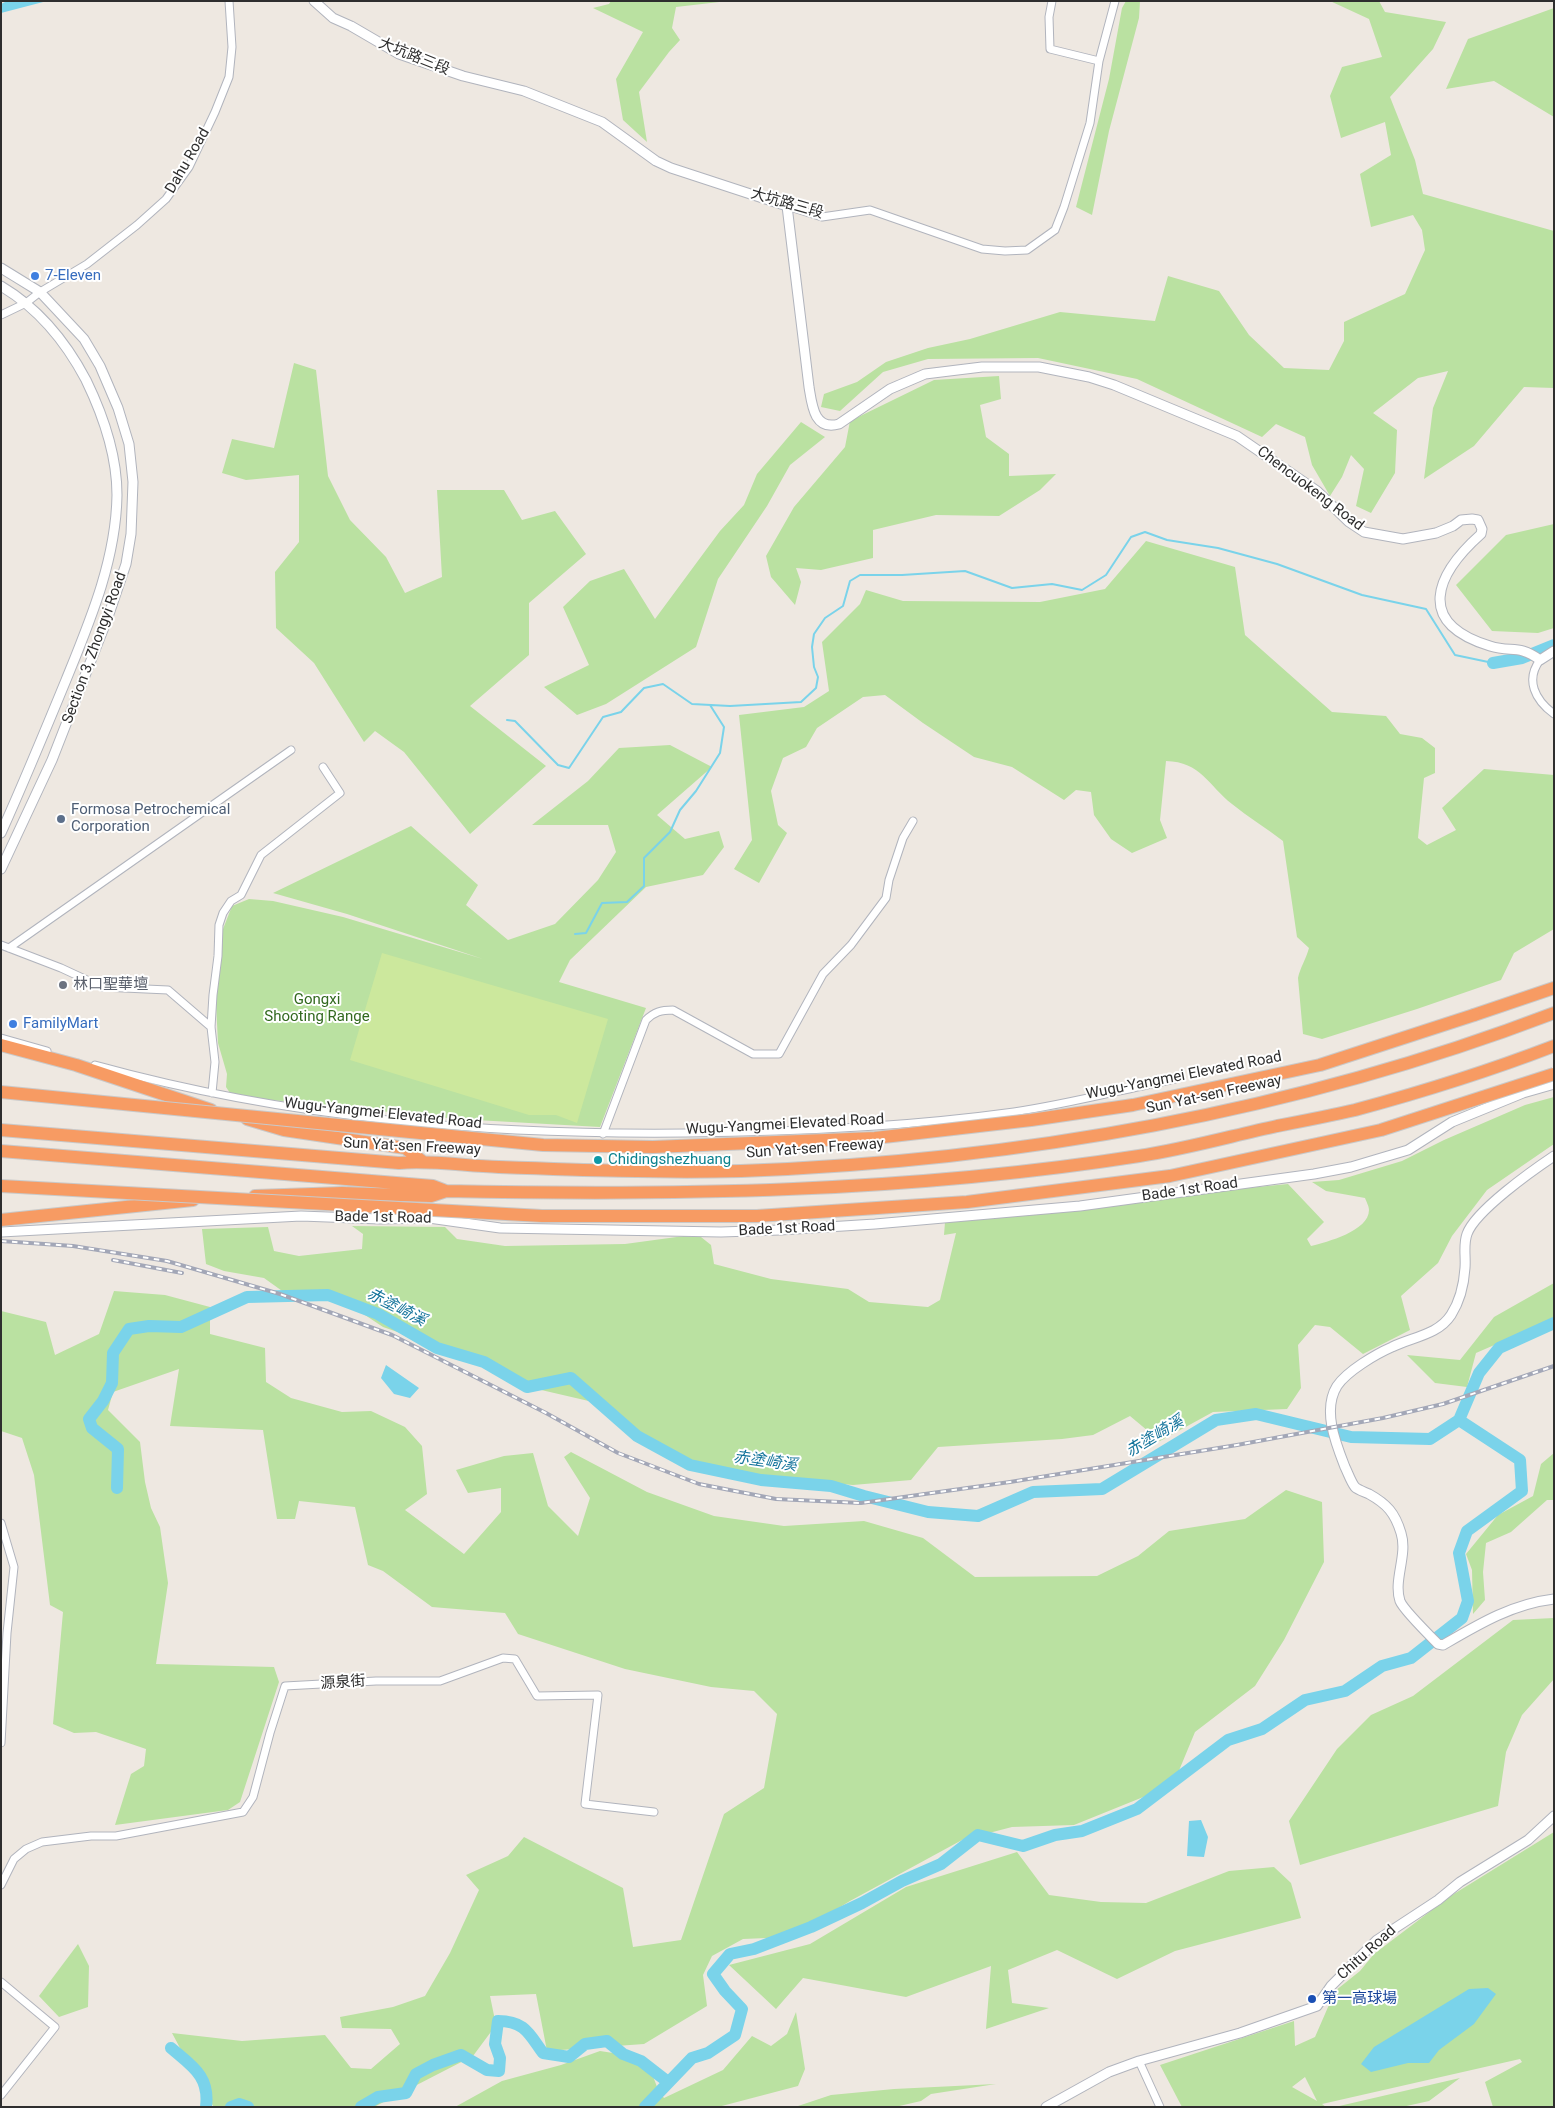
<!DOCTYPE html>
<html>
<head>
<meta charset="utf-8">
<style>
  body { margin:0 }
  #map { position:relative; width:1555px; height:2108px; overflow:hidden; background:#eee8e1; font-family:Roboto,sans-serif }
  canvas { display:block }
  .frame { position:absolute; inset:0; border:2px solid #2e2e2e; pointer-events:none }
</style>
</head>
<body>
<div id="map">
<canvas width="1555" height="2108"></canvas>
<div class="frame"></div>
</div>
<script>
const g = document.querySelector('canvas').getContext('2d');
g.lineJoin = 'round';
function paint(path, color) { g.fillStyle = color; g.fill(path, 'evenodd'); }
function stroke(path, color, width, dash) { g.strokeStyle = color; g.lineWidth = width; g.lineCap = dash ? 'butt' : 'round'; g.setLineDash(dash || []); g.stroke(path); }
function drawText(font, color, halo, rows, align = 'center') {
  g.font = font + ' Roboto,"Noto Sans TC",sans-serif'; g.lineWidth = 4; g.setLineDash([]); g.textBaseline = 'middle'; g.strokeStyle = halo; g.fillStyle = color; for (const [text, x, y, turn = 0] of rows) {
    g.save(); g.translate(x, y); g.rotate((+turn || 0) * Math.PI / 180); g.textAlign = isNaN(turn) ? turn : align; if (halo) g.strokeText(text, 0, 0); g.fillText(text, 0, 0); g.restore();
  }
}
paint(new Path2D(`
  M 611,1 L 728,1 L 676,7 L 672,28 L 680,40 L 669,52 L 639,92 L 647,142 L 623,120 L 616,79 L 643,32 L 593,8 L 609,4 Z
  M 1126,1 L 1140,1 L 1139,18 L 1109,131 L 1092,215 L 1076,207 L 1109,79 L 1122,8 Z
  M 1330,1 L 1379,1 L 1385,12 L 1446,22 L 1433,49 L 1390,97 L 1415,160 L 1423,194 L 1554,231 L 1554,388 L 1524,387 L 1474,446 L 1424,479 L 1433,408 L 1448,371 L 1418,378 L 1373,413 L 1397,430 L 1395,473 L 1371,513 L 1356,506 L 1364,469 L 1351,455 L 1342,477 L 1330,496 L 1312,465 L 1305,437 L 1276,424 L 1262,437 L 1137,379 L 1038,358 L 928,359 L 883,372 L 840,411 L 821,407 L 824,394 L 857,382 L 886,362 L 928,348 L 970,339 L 1060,312 L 1155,321 L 1168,276 L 1219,291 L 1249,335 L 1284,368 L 1329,370 L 1344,341 L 1344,322 L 1405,294 L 1425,250 L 1422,230 L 1413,215 L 1371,227 L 1360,174 L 1391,155 L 1385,122 L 1341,138 L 1330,96 L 1342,67 L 1382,57 L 1369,19 Z
  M 1554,8 L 1554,117 L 1494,81 L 1446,89 L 1468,39 Z
  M 294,363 L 316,370 L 328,476 L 350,520 L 386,557 L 405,593 L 442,577 L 437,490 L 504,490 L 522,520 L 555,511 L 586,554 L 529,603 L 529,655 L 470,706 L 546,766 L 470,834 L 404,752 L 375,731 L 364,742 L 314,663 L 276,628 L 275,572 L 299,542 L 299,475 L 246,480 L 222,473 L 232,439 L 274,448 Z
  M 999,376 L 1001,399 L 980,405 L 986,437 L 1009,454 L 1009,476 L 1056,474 L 1040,490 L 999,516 L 936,515 L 873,530 L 873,558 L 821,570 L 796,568 L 801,582 L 795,605 L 771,577 L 766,556 L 794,507 L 845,447 L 850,421 L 934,380 Z
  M 801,422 L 825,437 L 790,465 L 767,506 L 718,579 L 696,647 L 606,704 L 577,715 L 544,687 L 589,665 L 563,607 L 590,581 L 624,569 L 655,619 L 720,531 L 744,505 L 757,474 Z
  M 1554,524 L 1554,628 L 1538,633 L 1492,631 L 1456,585 L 1506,535 Z
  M 1146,541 L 1235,567 L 1245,635 L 1332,712 L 1386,716 L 1400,734 L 1422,738 L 1435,748 L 1435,773 L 1424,778 L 1418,838 L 1427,845 L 1456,830 L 1442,808 L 1484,769 L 1554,775 L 1554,929 L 1514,953 L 1501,980 L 1417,1009 L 1322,1039 L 1303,1034 L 1298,978 C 1300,968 1306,959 1309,948 L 1297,937 L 1283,841 C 1266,828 1248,817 1232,804 C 1208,785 1201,762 1166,761 L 1160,820 L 1167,838 L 1132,853 L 1111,839 L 1094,815 L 1091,792 L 1076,790 L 1064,800 L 1012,767 L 974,757 L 923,723 L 885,695 L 863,697 L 817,728 L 806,747 L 783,758 L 771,791 L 778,825 L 787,833 L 759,883 L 734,869 L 752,840 L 739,715 L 804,707 L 829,691 L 822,642 L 860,604 L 866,590 L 903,601 L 1040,602 L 1105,589 Z
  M 670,745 L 712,767 L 657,815 L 685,839 L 719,831 L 724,847 L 703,875 L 646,887 L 570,960 L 559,982 L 646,1008 L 600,1127 L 458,1119 L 242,1097 L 230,1093 L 226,1087 L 227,1074 L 218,1043 L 216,1004 L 223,929 L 232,906 L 249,899 L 273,901 L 343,917 L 483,959 L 347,914 L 273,893 L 411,826 L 478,885 L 466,905 L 508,940 L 555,924 L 598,880 L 616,852 L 608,825 L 532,825 L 588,781 L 619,748 Z
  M 1554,1097 L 1554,1144 L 1487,1190 L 1452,1236 L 1438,1263 L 1401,1296 L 1410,1330 L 1363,1354 L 1330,1327 L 1315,1325 L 1298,1345 L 1301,1388 L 1287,1409 L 1213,1412 L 1160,1441 L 1130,1416 L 1093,1435 L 1062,1439 L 938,1447 L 911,1480 L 853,1485 L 756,1476 L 668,1456 L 593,1402 L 537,1389 L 444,1348 L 383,1327 L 332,1293 L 292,1298 L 264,1278 L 224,1271 L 206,1264 L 202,1229 L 268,1227 L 274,1251 L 299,1256 L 362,1249 L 363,1234 L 352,1226 L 445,1227 L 457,1239 L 505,1246 L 625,1244 L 684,1236 L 701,1237 L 711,1245 L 714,1264 L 771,1279 L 848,1289 L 869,1302 L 928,1307 L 940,1300 L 956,1233 L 944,1235 L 945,1222 L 1116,1205 L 1226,1190 L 1288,1184 L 1324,1222 L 1307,1239 L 1311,1246 C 1327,1242 1369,1231 1369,1210 C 1369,1206 1366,1201 1365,1198 L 1326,1191 L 1312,1182 L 1339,1180 L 1402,1161 L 1444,1140 L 1525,1105 Z
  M 1554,1283 L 1554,1319 L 1476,1353 L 1467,1387 L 1435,1383 L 1407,1355 L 1460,1360 L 1494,1317 Z
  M 114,1291 L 165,1295 L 210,1307 L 210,1334 L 265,1348 L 266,1382 L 291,1398 L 342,1412 L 371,1411 L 405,1427 L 422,1446 L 427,1494 L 405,1510 L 464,1554 L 501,1512 L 501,1488 L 468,1493 L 456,1470 L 504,1456 L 533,1453 L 548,1506 L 578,1536 L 590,1498 L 564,1457 L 571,1452 L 647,1492 L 714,1516 L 784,1526 L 864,1521 L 923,1538 L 975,1577 L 1097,1576 L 1138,1556 L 1169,1531 L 1245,1519 L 1286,1490 L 1322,1502 L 1324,1562 L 1284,1640 L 1255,1686 L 1195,1732 L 1173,1785 L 1074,1825 L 1012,1827 L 962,1840 L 850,1901 L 791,1937 L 743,1939 L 712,1956 L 703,1975 L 707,2006 L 644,2044 L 547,2051 L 536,1994 L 490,1996 L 496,2025 L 473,2056 L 374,2107 L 214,2107 L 204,2093 L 172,2033 L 242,2041 L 325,2035 L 351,2068 L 371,2069 L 400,2044 L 391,2029 L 342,2028 L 340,2017 L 393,2007 L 425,1996 L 450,1953 L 479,1890 L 466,1875 L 508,1856 L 524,1837 L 623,1888 L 633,1947 L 681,1940 L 724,1814 L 764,1788 L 777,1714 L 754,1691 L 711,1687 L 625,1669 L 518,1634 L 505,1613 L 432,1607 L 383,1571 L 368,1565 L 355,1507 L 299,1501 L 295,1519 L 277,1519 L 263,1430 L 170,1426 L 179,1369 L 113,1392 L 108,1410 L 140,1442 L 145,1482 L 151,1508 L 160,1527 L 168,1583 L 156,1664 L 274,1667 L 279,1682 L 240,1802 L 228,1810 L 115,1825 L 131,1774 L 144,1766 L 146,1749 L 96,1732 L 74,1733 L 53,1724 L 63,1612 L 50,1605 L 34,1475 L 22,1438 L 1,1431 L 1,1311 L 46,1322 L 55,1355 L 99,1334 Z
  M 1554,1453 L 1554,1500 L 1547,1500 L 1511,1532 L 1486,1543 L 1483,1572 L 1485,1600 L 1473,1614 L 1472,1570 L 1466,1554 L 1498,1515 L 1533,1496 L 1541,1464 Z
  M 1554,1618 L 1554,1679 L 1522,1715 L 1506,1752 L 1498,1806 L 1300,1865 L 1289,1821 L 1337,1749 L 1371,1715 L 1413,1696 L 1513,1620 Z
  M 1554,1832 L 1554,2107 L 1493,2107 L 1485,2082 L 1522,2062 L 1520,2059 L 1322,2104 L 1326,2107 L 1182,2107 L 1160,2065 L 1294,2021 L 1295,2046 L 1315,2037 L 1335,1991 L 1360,1971 L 1374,1954 L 1449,1897 ZM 1305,2077 L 1317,2101 L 1292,2087 Z
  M 1017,1852 L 1049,1895 L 1101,1902 L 1146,1903 L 1229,1871 L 1274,1867 L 1291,1883 L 1301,1918 L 1175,1951 L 1117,1979 L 1057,1950 L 1008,1970 L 1012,2003 L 1049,2008 L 986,2029 L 991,1966 L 906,1997 L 803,1978 L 776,2009 L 729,1965 L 810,1944 L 906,1887 Z
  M 78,1944 L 89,1966 L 88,2007 L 59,2017 L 39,1996 Z
  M 796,2012 L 805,2069 L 798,2086 L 718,2107 L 455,2107 L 502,2081 L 561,2065 L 600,2051 L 646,2058 L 659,2092 L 664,2098 L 723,2070 L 752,2036 L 771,2046 L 787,2034 Z
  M 1460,2078 L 1429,2101 L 1402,2107 L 1335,2107 Z
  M 996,2084 L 931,2094 L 921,2101 L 895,2107 L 795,2107 L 831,2095 L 894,2089 Z`), '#bae1a1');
paint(new Path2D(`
  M 382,953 L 608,1019 L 577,1123 L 556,1115 L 529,1115 L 350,1060 Z`), '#cce89d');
paint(new Path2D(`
  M 7,1 L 47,1 L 1,13 L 1,4 Z
  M 386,1365 L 419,1388 L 410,1398 L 394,1394 L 381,1378 Z
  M 1201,1820 L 1208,1837 L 1204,1857 L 1187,1856 L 1189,1821 Z
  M 1488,1988 L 1496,1994 L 1474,2024 L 1439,2050 L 1429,2063 L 1408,2063 L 1371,2072 L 1361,2064 L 1374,2047 L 1469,1989 Z`), '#7ad3ea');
stroke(new Path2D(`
  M 507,720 L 515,721 L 558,765 L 569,768 L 603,717 L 621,712 L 644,688 L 663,684 L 692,704 L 730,706 L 801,702 L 816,688 L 818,677 L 814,667 L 812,647 L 814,634 L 825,618 L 843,606 L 850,581 L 860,575 L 902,575 L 965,571 L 1012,588 L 1052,584 L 1082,590 L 1106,575 L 1131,537 L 1145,532 L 1167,540 L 1218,548 L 1277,564 L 1362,595 L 1426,609 L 1455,655 L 1493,663
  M 575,934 L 586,933 L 602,903 L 627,902 L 644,886 L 644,858 L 670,832 L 680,810 L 696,791 L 720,753 L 724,727 L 710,705`), '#7ad3ea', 2);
stroke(new Path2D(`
  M 1493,663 L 1522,658 L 1554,645
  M 117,1488 L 118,1449 L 92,1428 L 89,1419 L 103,1401 L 112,1383 L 113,1353 L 129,1329 L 149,1326 L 181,1327 L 247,1297 L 328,1295 L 378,1314 L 437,1348 L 484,1362 L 527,1387 L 571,1378 L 637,1436 L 690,1465 L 761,1480 L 831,1486 L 864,1496 L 928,1512 L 978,1516 L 1033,1492 L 1102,1489 L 1216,1420 L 1256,1414 L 1351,1437 L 1430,1439 L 1459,1420 L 1479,1373 L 1499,1348 L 1554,1323
  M 171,2048 C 192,2066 210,2076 206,2107
  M 231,2107 L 239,2104 L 248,2107
  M 361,2107 L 378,2097 L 406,2093 L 416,2074 L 433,2065 L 461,2055 L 487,2070 L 499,2071 L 500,2058 L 495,2044 L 498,2021 C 525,2021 529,2034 543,2053 L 569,2057 L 585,2044 L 607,2041 L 623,2054 L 641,2061 L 668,2082
  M 645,2107 L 692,2058 L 708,2053 L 735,2035 L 742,2009 L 725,1991 L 713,1974 L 730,1954 L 754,1949 L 811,1927 L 862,1903 L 902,1881 L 941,1864 L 978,1835 L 1023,1846 L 1055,1835 L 1082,1831 L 1137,1809 L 1228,1740 L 1262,1729 L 1305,1700 L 1345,1691 L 1382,1666 L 1411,1658 L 1462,1618 L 1468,1601 L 1459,1553 L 1467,1531 L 1522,1491 L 1520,1460 L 1459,1420`), '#7ad3ea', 12);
const minor = new Path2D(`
  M 1052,1 L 1049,17 L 1050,49 L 1099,61
  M 787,206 L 822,217 L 870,210 L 982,249 L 1005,251 L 1027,250 L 1055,230 L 1064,207 L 1090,123 L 1099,61 L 1115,1
  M 1,315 L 26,303 L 40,292 L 87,264 L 137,225 L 166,199 L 189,167 L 215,112 L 229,77 L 232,47 L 229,1
  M 1540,660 C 1525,680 1535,700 1554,714
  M 1,945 L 61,968 L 102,987 L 168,990 L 211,1027
  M 9,948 L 291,750
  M 1,1038 L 47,1051
  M 95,1065 C 291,1119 484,1135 686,1133 C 796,1132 905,1127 1014,1112 C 1068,1104 1121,1090 1175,1079
  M 212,1093 L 215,1062 L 211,1027 L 213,995 L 218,956 L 219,925 L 223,913 L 231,901 L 241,895 L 261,855 L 340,793 L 323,767
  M 603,1134 L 646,1020 C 654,1012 661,1010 673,1010 L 753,1054 L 779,1054 L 823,974 L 851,945 L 886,898 L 889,880 L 903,838 L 913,821
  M 1,1523 L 14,1567 L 7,1633 L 1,1743
  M 1,1885 L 14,1859 L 26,1849 L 42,1842 L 91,1836 L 116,1836 L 243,1812 L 253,1797 L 270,1733 L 285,1686 L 376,1681 L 440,1681 L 503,1658 L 515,1659 L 537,1696 L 598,1695 L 585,1804 L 654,1812
  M 1,1982 L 55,2027 L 1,2095
  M 1139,2061 L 1160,2107`);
const tertiary = new Path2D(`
  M 314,1 L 333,18 L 351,26 L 399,54 L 463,76 L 524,91 L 602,122 L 656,161 L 671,168 L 787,206 L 809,387 C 812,405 814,431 839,424 L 890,389 L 925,374 L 982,367 L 1039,367 L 1089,377 L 1114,385 L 1237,436 L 1317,491 L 1349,522 L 1364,532 L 1403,539 L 1436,533 L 1453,526 L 1461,520 L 1472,519 L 1478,520 L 1482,529 L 1481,534 C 1435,575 1415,623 1490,646 C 1512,653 1518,644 1540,660 L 1554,651
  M 1,268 L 40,292 L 84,339 L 100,366 L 118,408 L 129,444 L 133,482 L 131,534 L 126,564 L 108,617 L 52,760 L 1,869
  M 1,286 C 38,308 66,342 86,380 C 103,415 117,455 117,495 C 116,560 90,621 66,680 C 45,731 24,782 1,833
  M 1554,1156 C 1533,1170 1475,1211 1467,1234 C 1463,1245 1466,1256 1465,1268 C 1464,1283 1460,1301 1451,1315 C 1438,1335 1412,1337 1392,1347 C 1376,1354 1347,1371 1337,1386 C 1322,1410 1336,1444 1345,1467 C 1348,1473 1351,1482 1355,1487 C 1358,1490 1365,1492 1369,1494 C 1387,1504 1395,1513 1401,1533 C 1408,1555 1393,1580 1400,1601 C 1403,1609 1430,1636 1438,1644 L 1443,1645 C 1479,1624 1512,1604 1554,1599
  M 1,1232 L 301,1216 L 380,1219 L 429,1218 L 500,1228 L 721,1232 L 780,1230 L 875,1224 L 1080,1206 L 1314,1174 L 1351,1167 L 1408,1150 L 1452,1122 L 1523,1093 L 1554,1084
  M 1046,2107 L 1109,2072 L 1139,2061 L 1240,2033 L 1317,2006 L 1331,1986 L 1377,1940 L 1438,1900 L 1460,1882 L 1528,1840 L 1554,1816`);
const motorway = new Path2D(`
  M 1474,1015 L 1554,988
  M 1,1045 L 76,1065 L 211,1110
  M 247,1119 L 284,1130 L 405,1148 L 422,1161
  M 1,1130 L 399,1163 C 432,1160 465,1166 499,1167 C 579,1170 660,1173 741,1171 C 1017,1161 1295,1112 1554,1013
  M 1,1151 L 433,1186 L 446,1191 C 678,1196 910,1192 1139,1156 C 1186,1149 1231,1136 1277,1126 C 1303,1121 1329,1116 1355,1110 C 1422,1092 1489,1071 1554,1046
  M 255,1196 L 342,1193 L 431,1196 L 446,1191
  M 1,1220 L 193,1200`);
stroke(minor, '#b1b4bd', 9);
stroke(tertiary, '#b1b4bd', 11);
stroke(motorway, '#c9c9c9', 14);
stroke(minor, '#fff', 7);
stroke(tertiary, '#fff', 9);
stroke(motorway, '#f79b63', 12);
const rail = new Path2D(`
  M 1,1241 L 73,1246 L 167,1261 L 280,1294 L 392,1335 L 546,1413 L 618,1453 L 699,1484 L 776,1499 L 861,1503 L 1010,1482 L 1237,1445 L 1383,1418 L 1443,1404 L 1554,1366
  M 113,1260 L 182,1273`);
stroke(rail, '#a3a7b7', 4);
stroke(rail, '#fff', 2, [5.5]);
const motorwayBridge = new Path2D(`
  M 1,1092 L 543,1145 L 653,1147 L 875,1138 L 1031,1120 L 1133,1105 L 1320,1065 L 1474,1015
  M 1,1186 L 542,1216 L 757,1216 L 967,1202 L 1170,1176 L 1381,1130 L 1554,1074`);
stroke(motorwayBridge, '#c9c9c9', 14, []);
stroke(motorwayBridge, '#f79b63', 12);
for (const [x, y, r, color] of [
  [35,276,5,"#3f7fe0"],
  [61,819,5,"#5c6f8a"],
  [63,985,5,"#6b7280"],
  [13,1024,5,"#3f7fe0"],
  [598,1160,5,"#0f9aa8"],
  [1312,1999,5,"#1a4fb4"]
]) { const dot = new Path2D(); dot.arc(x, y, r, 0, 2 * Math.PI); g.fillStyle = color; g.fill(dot); stroke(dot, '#fff', 2); }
drawText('15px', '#2e2e2e', '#fff', [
  ["大坑路三段",414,57,22],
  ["Dahu Road",188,161,-60],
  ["大坑路三段",787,204,16],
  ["Chencuokeng Road",1310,489,37],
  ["Section 3, Zhongyi Road",95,648,-70],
  ["Wugu-Yangmei Elevated Road",1184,1076,-11],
  ["Sun Yat-sen Freeway",1214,1095,-12],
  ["Wugu-Yangmei Elevated Road",383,1114,6],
  ["Wugu-Yangmei Elevated Road",785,1125,-3],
  ["Sun Yat-sen Freeway",412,1147,3],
  ["Sun Yat-sen Freeway",815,1149,-4],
  ["Bade 1st Road",1190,1190,-8],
  ["Bade 1st Road",383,1218,1],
  ["Bade 1st Road",787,1229,-3],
  ["源泉街",343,1683,-4],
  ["Chitu Road",1367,1953,-42]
]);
drawText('15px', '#366cbe', '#fff', [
  ["7-Eleven",45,276],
  ["FamilyMart",23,1024]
], 'left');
drawText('15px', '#4e5e75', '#fff', [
  ["Formosa Petrochemical",71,810],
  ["Corporation",71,827]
], 'left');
drawText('15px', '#5b616d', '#fff', [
  ["林口聖華壇",73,985]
], 'left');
drawText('15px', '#32691f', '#fff', [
  ["Gongxi",317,1000],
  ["Shooting Range",317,1017]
]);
drawText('15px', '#0d838f', '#fff', [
  ["Chidingshezhuang",608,1160]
], 'left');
drawText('15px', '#164399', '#fff', [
  ["第一高球場",1322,1999]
], 'left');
drawText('italic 16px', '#14749b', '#fff', [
  ["赤塗崎溪",396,1308,27],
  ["赤塗崎溪",1155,1437,-31],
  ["赤塗崎溪",765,1462,8]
]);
</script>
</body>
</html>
